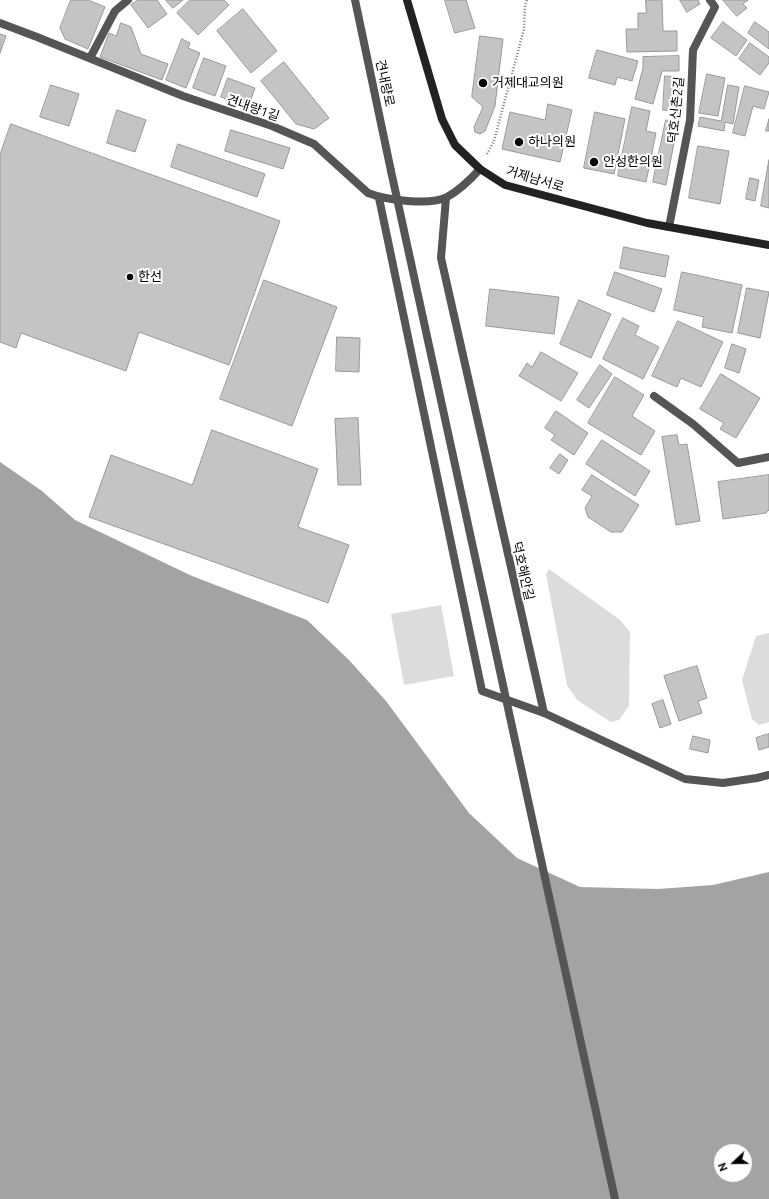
<!DOCTYPE html>
<html>
<head>
<meta charset="utf-8">
<style>
  body { margin:0 }
  #map { position:relative; width:769px; height:1199px; overflow:hidden; background:#fff; font-family:Ubuntu,sans-serif }
  canvas { display:block }
  .north { position:absolute; left:713px; top:1143px; width:40px; height:40px; box-sizing:border-box; background:#fff; border:1px solid #999; border-radius:50%; rotate:248deg; font-size:11px; font-weight:700; line-height:16px; text-align:center; color:#000 }
  .north::after { content:''; display:block; margin:auto; width:14px; height:18px; background:#000; clip-path:polygon(50% 0,100% 100%,50% 72%,0 100%) }
</style>
</head>
<body>
<div id="map">
<canvas width="769" height="1199"></canvas>
<div class="north">N</div>
</div>
<script>
const g = document.querySelector('canvas').getContext('2d');
g.lineJoin = 'round';
function paint(path, color) { g.fillStyle = color; g.fill(path, 'evenodd'); }
function stroke(path, color, width, dash) { g.strokeStyle = color; g.lineWidth = width; g.lineCap = dash ? 'butt' : 'round'; g.setLineDash(dash || []); g.stroke(path); }
function drawText(font, color, halo, rows, align = 'center') {
  g.font = font + ' Ubuntu,"Noto Sans KR",sans-serif'; g.lineWidth = 4; g.setLineDash([]); g.textBaseline = 'middle'; g.strokeStyle = halo; g.fillStyle = color; for (const [text, x, y, turn = 0] of rows) {
    g.save(); g.translate(x, y); g.rotate((+turn || 0) * Math.PI / 180); g.textAlign = isNaN(turn) ? turn : align; if (halo) g.strokeText(text, 0, 0); g.fillText(text, 0, 0); g.restore();
  }
}
paint(new Path2D(`
  M 549,569 L 620,620 L 630,632 L 629,706 L 619,720 L 611,722 L 577,700 L 567,685 L 546,574 Z
  M 441,605 L 454,676 L 404,685 L 391,614 Z
  M 769,633 L 769,722 L 759,725 L 752,719 L 742,680 L 756,636 Z`), '#dcdcdc');
paint(new Path2D(`
  M 0,462 L 42,491 L 75,520 L 192,576 L 307,620 L 349,660 L 386,701 L 469,813 L 517,858 L 580,887 L 658,889 L 713,885 L 769,872 L 769,1199 L 0,1199 ZM 721,1151 L 745,1151 L 745,1175 L 721,1175 Z`), '#a3a3a3');
const building = new Path2D(`
  M 71,0 L 88,0 L 105,7 L 88,49 L 65,39 L 60,28 Z
  M 138,0 L 157,0 L 167,14 L 148,28 L 131,5 Z
  M 166,0 L 183,0 L 173,8 Z
  M 190,0 L 224,0 L 229,5 L 198,35 L 177,13 Z
  M 445,0 L 466,0 L 475,28 L 455,33 Z
  M 646,0 L 662,0 L 663,31 L 677,31 L 677,51 L 627,52 L 626,29 L 638,29 L 638,13 L 646,13 Z
  M 680,0 L 698,0 L 700,4 L 687,12 Z
  M 723,0 L 748,0 L 743,4 L 747,8 L 737,16 Z
  M 243,9 L 277,51 L 251,73 L 217,31 Z
  M 723,22 L 747,40 L 736,56 L 711,38 Z
  M 755,22 L 769,32 L 769,49 L 748,33 Z
  M 121,23 L 131,27 L 141,54 L 168,64 L 162,80 L 100,57 L 109,33 L 116,36 Z
  M 0,34 L 6,36 L 0,53 Z
  M 480,36 L 503,39 L 495,106 L 485,131 L 480,134 L 475,132 L 474,127 L 483,107 L 472,97 Z
  M 182,39 L 190,43 L 188,48 L 200,53 L 186,88 L 166,80 Z
  M 750,43 L 769,57 L 769,63 L 760,75 L 739,59 Z
  M 597,50 L 638,61 L 632,81 L 617,77 L 615,85 L 589,78 Z
  M 679,56 L 679,71 L 662,71 L 653,104 L 635,99 L 643,68 L 643,57 Z
  M 204,58 L 226,66 L 215,96 L 193,88 Z
  M 284,62 L 329,118 L 314,129 L 296,124 L 261,81 Z
  M 707,74 L 725,78 L 718,116 L 699,113 Z
  M 665,76 L 680,77 L 678,111 L 663,110 Z
  M 228,78 L 255,88 L 248,107 L 221,97 Z
  M 51,85 L 79,94 L 69,126 L 40,117 Z
  M 728,85 L 739,87 L 733,124 L 725,122 L 724,131 L 698,126 L 700,117 L 721,121 Z
  M 745,86 L 769,92 L 764,109 L 753,106 L 745,136 L 733,133 Z
  M 548,104 L 572,110 L 560,162 L 502,149 L 510,112 L 545,120 Z
  M 632,107 L 650,111 L 646,131 L 656,133 L 646,182 L 618,176 Z
  M 117,110 L 146,120 L 135,152 L 107,143 Z
  M 595,112 L 625,119 L 614,174 L 584,168 Z
  M 769,119 L 769,131 L 766,131 Z
  M 666,120 L 678,122 L 666,185 L 653,182 Z
  M 11,124 L 280,221 L 229,365 L 139,332 L 126,371 L 21,333 L 16,348 L 0,342 L 0,155 Z
  M 231,130 L 290,148 L 283,169 L 225,151 Z
  M 178,144 L 265,174 L 257,197 L 171,167 Z
  M 698,146 L 729,151 L 720,204 L 689,198 Z
  M 769,160 L 769,208 L 761,206 Z
  M 750,178 L 759,180 L 755,201 L 746,199 Z
  M 624,247 L 669,256 L 665,277 L 620,268 Z
  M 615,272 L 662,289 L 654,312 L 607,295 Z
  M 682,272 L 742,285 L 732,333 L 702,327 L 704,317 L 674,310 Z
  M 264,280 L 337,307 L 292,426 L 220,399 Z
  M 747,288 L 769,292 L 760,338 L 738,333 Z
  M 490,289 L 559,297 L 554,334 L 486,326 Z
  M 579,300 L 611,314 L 591,358 L 560,344 Z
  M 623,318 L 639,326 L 635,335 L 659,347 L 643,379 L 603,359 Z
  M 678,321 L 723,342 L 701,387 L 681,378 L 677,387 L 652,376 Z
  M 337,337 L 360,338 L 359,372 L 336,371 Z
  M 732,344 L 746,349 L 739,373 L 725,368 Z
  M 541,352 L 578,373 L 561,401 L 519,376 L 527,363 L 532,367 Z
  M 600,365 L 612,374 L 589,408 L 577,400 Z
  M 721,374 L 760,398 L 736,438 L 720,429 L 724,423 L 700,409 Z
  M 615,377 L 644,395 L 632,416 L 655,431 L 641,455 L 588,423 Z
  M 556,411 L 588,433 L 574,455 L 551,440 L 555,435 L 545,428 Z
  M 358,418 L 361,485 L 338,485 L 335,419 Z
  M 212,430 L 318,469 L 298,527 L 349,545 L 328,603 L 89,517 L 111,455 L 192,485 Z
  M 677,435 L 679,445 L 687,444 L 700,521 L 676,525 L 662,437 Z
  M 602,440 L 650,471 L 635,496 L 586,464 Z
  M 560,454 L 568,460 L 559,474 L 550,468 Z
  M 592,475 L 639,505 L 622,532 L 611,532 L 588,517 L 585,508 L 592,496 L 582,490 Z
  M 769,475 L 769,510 L 766,513 L 723,519 L 718,482 Z
  M 697,666 L 707,698 L 698,701 L 702,713 L 679,721 L 664,676 Z
  M 663,700 L 671,724 L 660,728 L 652,704 Z
  M 769,734 L 769,747 L 759,750 L 756,738 Z
  M 693,736 L 710,740 L 708,753 L 690,749 Z`);
paint(building, '#c4c4c4');
stroke(building, '#999', 1);
stroke(new Path2D(`
  M 487,154 L 494,141 L 524,29 L 525,5 L 527,0`), '#777', 2.5, [1, 2]);
stroke(new Path2D(`
  M 90,58 L 115,11 L 128,0
  M 379,198 L 482,691 L 544,713
  M 669,227 L 690,120 L 693,50 L 715,7 L 710,0
  M 654,396 L 693,424 L 738,463 L 769,457`), '#555', 8);
stroke(new Path2D(`
  M 0,23 L 37,37 L 183,96 L 272,126 L 314,144 L 368,193 C 386,200 430,206 447,197 C 460,190 470,180 480,169
  M 446,198 L 441,258 L 544,713 L 685,779 L 723,783 L 757,778 L 769,775`), '#555', 8);
stroke(new Path2D(`
  M 355,0 L 391,171`), '#555', 8);
stroke(new Path2D(`
  M 407,0 L 442,119 L 455,145 L 480,169 L 505,185 L 647,223 L 769,245`), '#222', 8);
stroke(new Path2D(`
  M 391,171 L 615,1199`), '#555', 8);
for (const [x, y, r, color] of [
  [483,83,5,"#000"],
  [519,142,5,"#000"],
  [594,162,5,"#000"],
  [130,277,4,"#000"]
]) { const dot = new Path2D(); dot.arc(x, y, r, 0, 2 * Math.PI); g.fillStyle = color; g.fill(dot); stroke(dot, '#fff', 1.5); }
drawText('13px', '#000', '#fff', [
  ["견내량로",385,83,78],
  ["견내량1길",253,108,19],
  ["덕호신촌2길",676,110,-84],
  ["거제남서로",535,179,17],
  ["덕호해안길",523,571,77]
]);
drawText('13px', '#000', '#fff', [
  ["거제대교의원",492,83],
  ["하나의원",528,142],
  ["안성한의원",603,162],
  ["한선",138,277]
], 'left');
</script>
</body>
</html>
